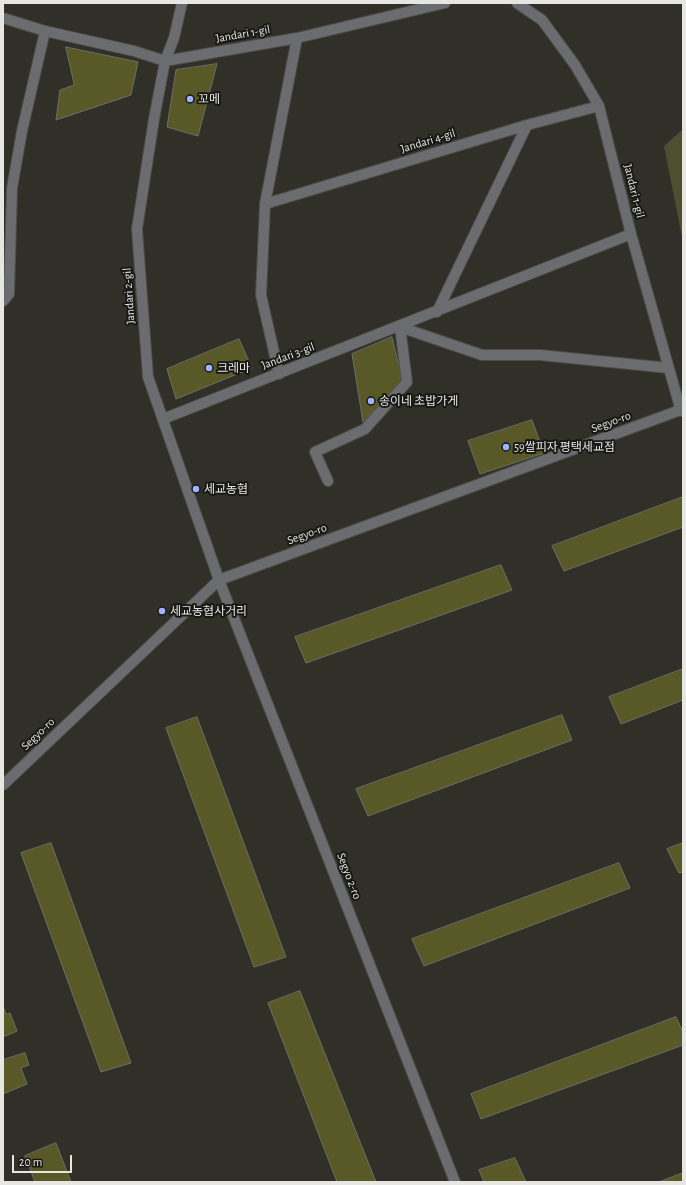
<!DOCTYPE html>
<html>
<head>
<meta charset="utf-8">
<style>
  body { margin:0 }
  #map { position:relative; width:686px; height:1185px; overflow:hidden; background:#303029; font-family:"Alegreya Sans",sans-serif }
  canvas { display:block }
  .frame { position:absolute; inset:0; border:4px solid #e6e7e2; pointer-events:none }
  .scale { position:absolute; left:12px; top:1155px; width:60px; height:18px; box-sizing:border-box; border:2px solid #e6e7e2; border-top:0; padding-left:5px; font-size:12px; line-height:14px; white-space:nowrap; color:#e6e7e2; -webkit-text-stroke:3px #181815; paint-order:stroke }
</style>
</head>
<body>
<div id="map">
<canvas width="686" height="1185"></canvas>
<div class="frame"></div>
<div class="scale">20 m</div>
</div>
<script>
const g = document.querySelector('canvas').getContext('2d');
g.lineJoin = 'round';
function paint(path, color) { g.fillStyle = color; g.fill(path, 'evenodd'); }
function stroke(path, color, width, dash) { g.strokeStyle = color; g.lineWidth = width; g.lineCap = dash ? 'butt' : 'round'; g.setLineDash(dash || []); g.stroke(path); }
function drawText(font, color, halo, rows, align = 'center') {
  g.font = font + ' "Alegreya Sans","Noto Sans KR",sans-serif'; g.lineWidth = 4; g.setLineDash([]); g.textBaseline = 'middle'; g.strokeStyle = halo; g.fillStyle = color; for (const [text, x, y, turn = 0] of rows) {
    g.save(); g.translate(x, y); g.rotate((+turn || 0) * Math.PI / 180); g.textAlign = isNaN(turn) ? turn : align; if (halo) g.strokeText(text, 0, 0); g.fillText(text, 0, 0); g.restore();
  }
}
paint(new Path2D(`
  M 683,129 L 683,242 L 664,146 Z`), '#4e4f30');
const building = new Path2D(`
  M 66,47 L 138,62 L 131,95 L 56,120 L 60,90 L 74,85 Z
  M 217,64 L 198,136 L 167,127 L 176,70 Z
  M 392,337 L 402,379 L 363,422 L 352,354 Z
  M 239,339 L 252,368 L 176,399 L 167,369 Z
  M 532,420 L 544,453 L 480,474 L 468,441 Z
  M 683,497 L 683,527 L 564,571 L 552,546 Z
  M 501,565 L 512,590 L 306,663 L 295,637 Z
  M 683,669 L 683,700 L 621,724 L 609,697 Z
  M 562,715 L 572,740 L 368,816 L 356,789 Z
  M 197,717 L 286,957 L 254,967 L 166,728 Z
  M 51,843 L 131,1063 L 101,1072 L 21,853 Z
  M 683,843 L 683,872 L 679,873 L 667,849 Z
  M 619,863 L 630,888 L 424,966 L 412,939 Z
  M 300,991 L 376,1182 L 337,1182 L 268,1003 Z
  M 3,1006 L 6,1014 L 10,1013 L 17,1031 L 3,1037 Z
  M 676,1017 L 683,1032 L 683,1045 L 481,1119 L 471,1094 Z
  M 25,1053 L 29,1065 L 21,1068 L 27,1084 L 3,1094 L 3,1060 Z
  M 56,1143 L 71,1182 L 35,1182 L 25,1156 Z
  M 515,1158 L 526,1182 L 484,1182 L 479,1170 Z
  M 683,1173 L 683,1182 L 659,1182 Z`);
paint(building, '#595927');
stroke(building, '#6d6e65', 1);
const minor = new Path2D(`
  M 182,3 L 174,38 L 165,61 L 154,119 L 137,229 L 148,377 L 219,580 L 455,1182
  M 517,3 L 542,20 L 575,65 L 599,106 L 631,234 L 681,411
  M 3,18 L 45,31 L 134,51 L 165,61 L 297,38 L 445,3
  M 265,204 L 527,125 L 599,106
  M 3,301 L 9,294 L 12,188 L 22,131 L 45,31
  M 437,312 L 527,125
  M 279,374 L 261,295 L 265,204 L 297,38
  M 163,419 L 631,234
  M 328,481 L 315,452 L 365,429 L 407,382 L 400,327 L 482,355 L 540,355 L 669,368
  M 3,785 L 219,580 L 683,409`);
stroke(minor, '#4d4d47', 12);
stroke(minor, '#6b6c70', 10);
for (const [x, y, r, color] of [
  [190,99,4,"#9eb4fd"],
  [209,368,4,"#9eb4fd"],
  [371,401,4,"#9eb4fd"],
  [506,447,4,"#9eb4fd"],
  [196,489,4,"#9eb4fd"],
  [162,611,4,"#9eb4fd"]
]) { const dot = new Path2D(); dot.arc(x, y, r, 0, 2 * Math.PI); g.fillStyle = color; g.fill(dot); stroke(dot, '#181815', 1.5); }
drawText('12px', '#e6e7e2', '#181815', [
  ["Jandari 1-gil",243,34,-10],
  ["Jandari 4-gil",428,141,-17],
  ["Jandari 1-gil",634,191,76],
  ["Jandari 2-gil",129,296,-94],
  ["Jandari 3-gil",288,356,-21],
  ["Segyo-ro",611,422,-20],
  ["Segyo-ro",307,534,-20],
  ["Segyo-ro",38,734,-44],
  ["Segyo 2-ro",349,876,69]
]);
drawText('12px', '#e6e7e2', '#181815', [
  ["꼬메",198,99],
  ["크레마",217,368],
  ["송이네 초밥가게",379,401],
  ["59쌀피자 평택세교점",514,447],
  ["세교농협",204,489],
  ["세교농협사거리",170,611]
], 'left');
</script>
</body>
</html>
